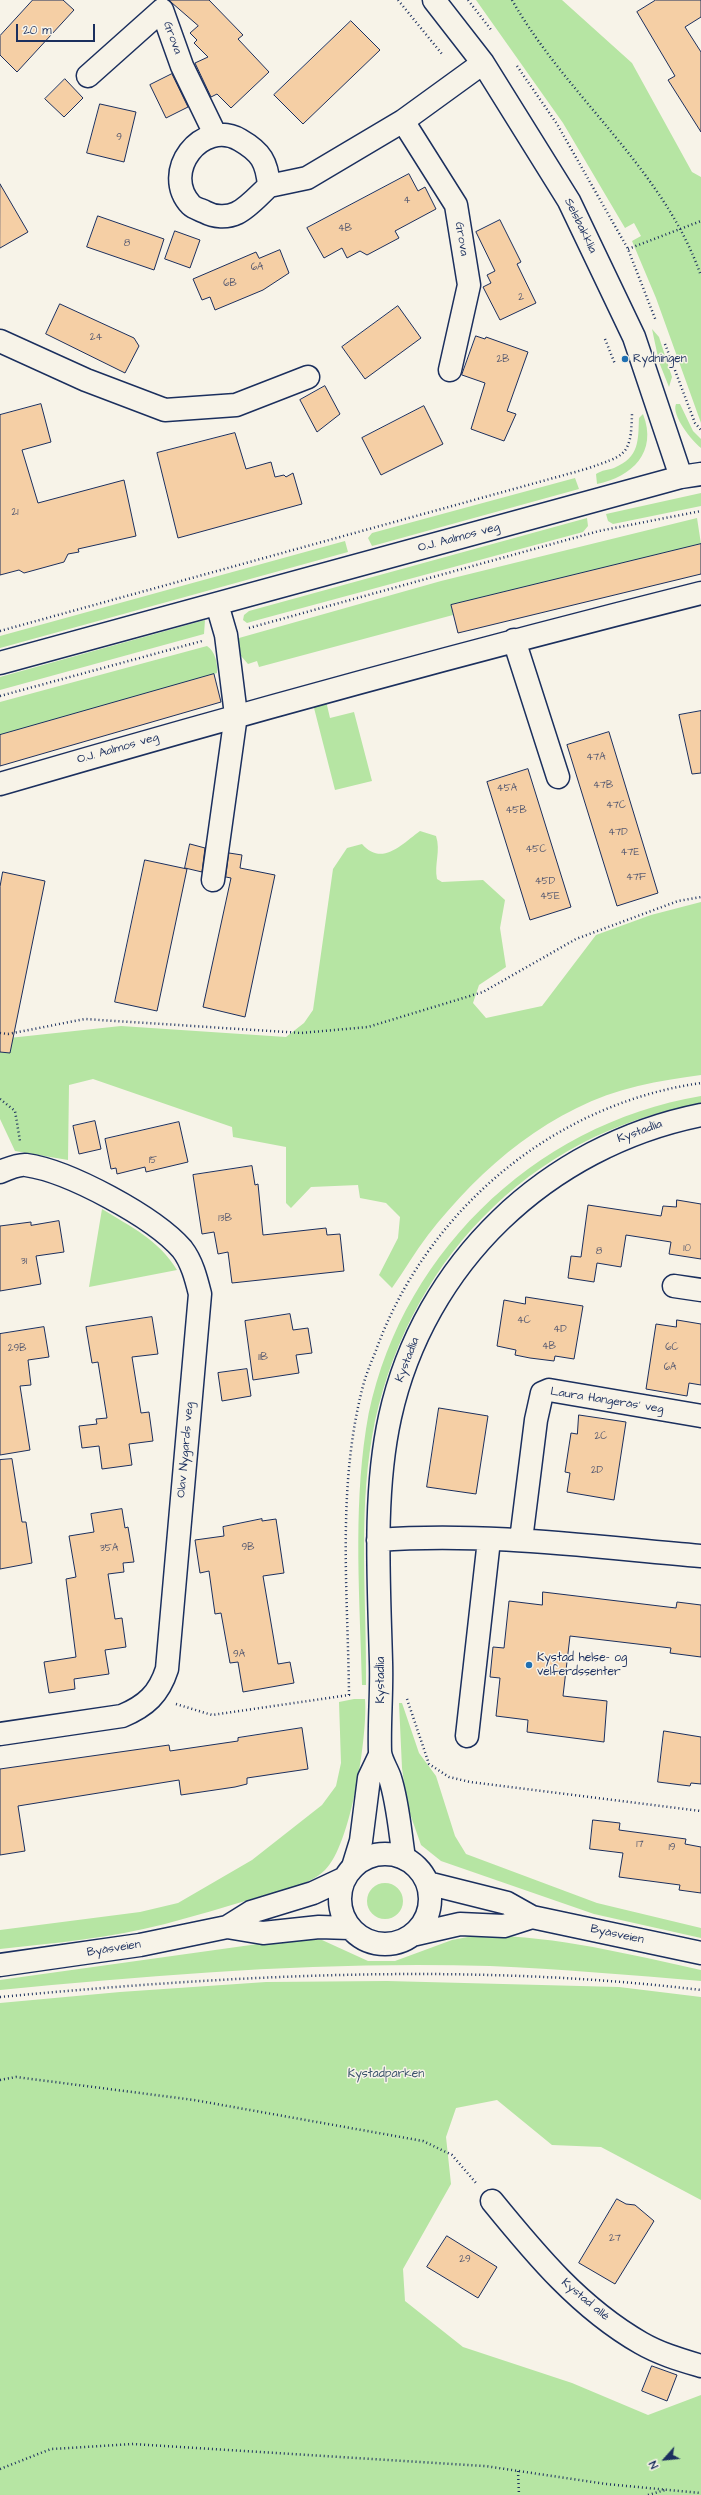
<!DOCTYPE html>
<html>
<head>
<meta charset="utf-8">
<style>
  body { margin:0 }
  #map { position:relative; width:701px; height:2495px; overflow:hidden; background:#f7f3e8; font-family:"Architects Daughter",sans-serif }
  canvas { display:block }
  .north { position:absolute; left:645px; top:2439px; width:40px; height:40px; -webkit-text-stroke:3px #f7f3e8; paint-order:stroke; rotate:243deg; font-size:11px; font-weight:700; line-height:16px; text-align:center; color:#1b2f5e }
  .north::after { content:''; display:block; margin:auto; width:14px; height:18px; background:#1b2f5e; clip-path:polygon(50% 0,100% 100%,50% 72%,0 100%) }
  .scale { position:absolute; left:16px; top:24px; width:79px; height:18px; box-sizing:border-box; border:2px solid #1b2f5e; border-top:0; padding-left:5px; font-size:12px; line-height:14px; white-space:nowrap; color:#1b2f5e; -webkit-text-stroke:3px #f7f3e8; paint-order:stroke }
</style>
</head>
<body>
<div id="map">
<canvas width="701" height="2495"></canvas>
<div class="north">N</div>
<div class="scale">20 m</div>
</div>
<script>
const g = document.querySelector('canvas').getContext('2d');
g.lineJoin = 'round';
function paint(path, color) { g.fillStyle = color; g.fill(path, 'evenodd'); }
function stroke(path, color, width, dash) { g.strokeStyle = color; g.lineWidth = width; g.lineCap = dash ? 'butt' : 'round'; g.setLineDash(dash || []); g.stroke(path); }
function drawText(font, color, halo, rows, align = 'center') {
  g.font = font + ' "Architects Daughter",sans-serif'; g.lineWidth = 3; g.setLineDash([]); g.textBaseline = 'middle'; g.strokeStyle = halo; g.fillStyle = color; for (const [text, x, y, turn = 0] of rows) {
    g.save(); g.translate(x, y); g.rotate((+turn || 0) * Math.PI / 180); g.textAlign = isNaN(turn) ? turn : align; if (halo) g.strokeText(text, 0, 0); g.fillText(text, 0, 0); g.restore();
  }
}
paint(new Path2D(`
  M 476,0 L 562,0 L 632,63 L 692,172 L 701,177 L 701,423 L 656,298 L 632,241 L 641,236 L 634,223 L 625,228 L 563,123 Z
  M 652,329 L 659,337 L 672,377 L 669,387 L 659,362 Z
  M 676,404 L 680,404 L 693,431 L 701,439 L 701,448 C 692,441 671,415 676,404 Z
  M 643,414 C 658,452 632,477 597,484 L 596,474 C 602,470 608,470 614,468 C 640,457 638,440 639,418 Z
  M 575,478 L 579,489 L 376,545 L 372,546 L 368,538 L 372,533 Z
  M 701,493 L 701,506 L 613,524 L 608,521 L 606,514 Z
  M 587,518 L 588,526 L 583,532 L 254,621 L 247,623 L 243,620 L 244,615 L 249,611 Z
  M 697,518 L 701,544 L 451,605 L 453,615 L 259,667 L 257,661 L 248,664 L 241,656 L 237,644 L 239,638 L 441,581 Z
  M 345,541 L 348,552 L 0,648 L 0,636 Z
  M 205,620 L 204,634 L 0,690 L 0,677 Z
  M 207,646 C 215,651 218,664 217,673 L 214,674 L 0,735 L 0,702 Z
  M 326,701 L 330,718 L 354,712 L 372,781 L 335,790 L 313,704 Z
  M 420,831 L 436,836 C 441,851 434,864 437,879 L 442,882 L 483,880 L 505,900 L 500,928 L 506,967 L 479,985 L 473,1003 L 486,1018 L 542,1006 L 596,935 L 651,915 L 701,902 L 701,1075 C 680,1078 659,1081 638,1086 C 552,1106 481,1167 428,1235 C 415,1252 404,1271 392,1288 L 379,1275 L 398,1238 L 400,1217 L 386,1203 L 360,1198 L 358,1185 L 311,1187 L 291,1208 L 286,1203 L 286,1147 L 233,1137 L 232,1127 L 93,1079 L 69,1085 L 68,1160 L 15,1151 L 0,1119 L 0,1039 L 121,1026 L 286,1037 L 304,1023 L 313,1010 L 333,869 L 347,848 L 362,844 C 382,867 402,844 420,831 Z
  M 701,1096 L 701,1104 C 528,1132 403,1266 372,1437 C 358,1518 367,1603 366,1685 L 362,1685 C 360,1601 353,1513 366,1429 C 394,1260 532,1124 701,1096 Z
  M 102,1209 C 131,1227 159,1240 177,1270 L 89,1287 Z
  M 354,1699 L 365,1699 C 368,1734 351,1846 325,1870 C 308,1887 277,1891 255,1898 C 225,1907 195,1916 165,1924 C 111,1938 55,1943 0,1949 L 0,1930 L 140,1912 L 178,1903 L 252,1860 L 322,1805 L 336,1786 L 341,1763 L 339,1702 Z
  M 399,1703 L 402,1703 L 419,1753 L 436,1776 L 455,1836 L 466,1854 L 597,1903 L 701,1928 L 701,1938 L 594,1914 L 441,1861 L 421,1845 L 407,1805 L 402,1768 Z
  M367 1901a18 18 0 1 1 36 0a18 18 0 1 1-36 0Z
  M 473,1936 C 550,1934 626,1954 701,1970 L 701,1981 C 631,1975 560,1969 490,1966 C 327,1961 162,1974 0,1990 L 0,1980 L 301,1938 L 322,1940 L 368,1961 L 395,1961 L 452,1940 Z
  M 387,1981 L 619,1987 L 701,1997 L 701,2200 L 601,2147 L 552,2145 L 497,2100 L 456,2108 L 446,2137 L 451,2184 L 403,2269 L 405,2301 L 463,2347 L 572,2383 L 648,2415 L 701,2395 L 701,2495 L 0,2495 L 0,2003 L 120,1992 L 266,1982 Z`), '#b6e5a3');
const building = new Path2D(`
  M 33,0 L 63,0 L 74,10 L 17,72 L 0,55 L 0,36 Z
  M 169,0 L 209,0 L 243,35 L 238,39 L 269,72 L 231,108 L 217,94 L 211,97 L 195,63 L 208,57 L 194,43 L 197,40 L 190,33 L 198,26 Z
  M 656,0 L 701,0 L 701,17 L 685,27 L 701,52 L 701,132 L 668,80 L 675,76 L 637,12 Z
  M 351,21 L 380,50 L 303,124 L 274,95 Z
  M 172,74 L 188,107 L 166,118 L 150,85 Z
  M 65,79 L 83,98 L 64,117 L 45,99 Z
  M 100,104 L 136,112 L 124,162 L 87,153 Z
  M 409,174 L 418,191 L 425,187 L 436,209 L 395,231 L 399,238 L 367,255 L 360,251 L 347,258 L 342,248 L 324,258 L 307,228 Z
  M 0,184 L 28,232 L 0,248 Z
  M 98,216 L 164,239 L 154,270 L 87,247 Z
  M 500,220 L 521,262 L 517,264 L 536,303 L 500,320 L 483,287 L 491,283 L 487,275 L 495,271 L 476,232 Z
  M 175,231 L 200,240 L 190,268 L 165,259 Z
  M 280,250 L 289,273 L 263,290 L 215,310 L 210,297 L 202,300 L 193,279 L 256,252 L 259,258 Z
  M 60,304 L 134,338 L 139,346 L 125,373 L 46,334 Z
  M 398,306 L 421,338 L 365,379 L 342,347 Z
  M 476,336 L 485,339 L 486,337 L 528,352 L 507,411 L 516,414 L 504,441 L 471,429 L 485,383 L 462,375 Z
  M 325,386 L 340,414 L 317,432 L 300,400 Z
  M 41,404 L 51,442 L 22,450 L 38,503 L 124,480 L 136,536 L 78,549 L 79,552 L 68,554 L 64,562 L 24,573 L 19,570 L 0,575 L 0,415 Z
  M 424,406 L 443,444 L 381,475 L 362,438 Z
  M 235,433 L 246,469 L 271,462 L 275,477 L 284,475 L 286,477 L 293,473 L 302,504 L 178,538 L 157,453 Z
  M 701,544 L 701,574 L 458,633 L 451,605 Z
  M 214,674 L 221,702 L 0,766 L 0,735 Z
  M 701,711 L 701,773 L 692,774 L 679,715 Z
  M 609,732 L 658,893 L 617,906 L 567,745 Z
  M 528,769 L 571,907 L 530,920 L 487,782 Z
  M 190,844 L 205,848 L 202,872 L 185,868 Z
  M 229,853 L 242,855 L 240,868 L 275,875 L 245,1017 L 203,1007 L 231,878 L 226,877 Z
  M 145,860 L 187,869 L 157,1011 L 115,1002 Z
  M 3,872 L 45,881 L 10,1053 L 0,1052 L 0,887 Z
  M 95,1121 L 101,1149 L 79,1154 L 73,1126 Z
  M 179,1122 L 188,1162 L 146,1172 L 145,1167 L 117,1174 L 116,1168 L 111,1169 L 105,1139 Z
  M 252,1166 L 255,1185 L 258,1184 L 263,1235 L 326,1228 L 327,1235 L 340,1234 L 344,1271 L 232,1283 L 228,1252 L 218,1254 L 214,1232 L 202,1234 L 193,1175 Z
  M 677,1200 L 701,1204 L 701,1259 L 669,1254 L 671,1242 L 626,1235 L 621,1267 L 597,1263 L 594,1282 L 568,1278 L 571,1256 L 581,1257 L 588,1205 L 661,1216 L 663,1206 L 676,1207 Z
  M 59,1221 L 64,1252 L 36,1256 L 41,1284 L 0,1291 L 0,1226 L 31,1222 L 31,1225 Z
  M 526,1297 L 583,1306 L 574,1359 L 555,1356 L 554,1361 L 530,1358 L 515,1355 L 516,1350 L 497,1346 L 504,1300 L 525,1304 Z
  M 290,1314 L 293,1330 L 308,1328 L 312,1353 L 296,1355 L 299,1373 L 253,1380 L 245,1321 Z
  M 152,1317 L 158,1354 L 132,1357 L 141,1413 L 149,1412 L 153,1441 L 129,1444 L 132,1465 L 102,1469 L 99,1446 L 82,1448 L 79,1426 L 97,1424 L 96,1419 L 107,1418 L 98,1362 L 92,1363 L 86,1327 Z
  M 677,1320 L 701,1324 L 701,1385 L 689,1383 L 687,1396 L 646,1389 L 656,1324 L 676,1327 Z
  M 44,1327 L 49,1357 L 28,1360 L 31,1385 L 20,1386 L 30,1450 L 0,1455 L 0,1334 Z
  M 247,1369 L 251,1396 L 222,1401 L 218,1373 Z
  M 439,1408 L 488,1416 L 476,1494 L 427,1487 Z
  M 579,1415 L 626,1422 L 614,1500 L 567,1492 L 570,1473 L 565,1472 L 571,1433 L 577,1434 Z
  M 12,1459 L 22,1522 L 26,1522 L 32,1563 L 0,1569 L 0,1460 Z
  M 122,1509 L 125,1528 L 128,1527 L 134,1562 L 123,1563 L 124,1572 L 108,1574 L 115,1619 L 122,1618 L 126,1647 L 105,1650 L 109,1674 L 74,1679 L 75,1689 L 49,1693 L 44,1662 L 76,1657 L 66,1579 L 76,1577 L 69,1536 L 94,1532 L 91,1514 Z
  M 262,1519 L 262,1521 L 276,1519 L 284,1573 L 263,1576 L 278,1664 L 290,1662 L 294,1683 L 243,1692 L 238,1662 L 230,1663 L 221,1613 L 215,1614 L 209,1571 L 200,1573 L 195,1540 L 224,1536 L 223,1527 Z
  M 543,1592 L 676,1608 L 677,1602 L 701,1605 L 701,1657 L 670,1653 L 671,1648 L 570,1636 L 563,1696 L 607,1701 L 604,1742 L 527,1732 L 528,1720 L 496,1716 L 500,1678 L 490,1677 L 493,1647 L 504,1648 L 509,1601 L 542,1605 Z
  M 302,1728 L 308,1769 L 247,1778 L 247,1784 L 235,1787 L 181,1795 L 179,1780 L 18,1806 L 25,1851 L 0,1855 L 0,1769 L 169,1745 L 170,1751 L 238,1741 L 238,1738 Z
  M 664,1731 L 701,1737 L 701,1784 L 691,1783 L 690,1786 L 658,1782 Z
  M 593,1820 L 620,1823 L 619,1830 L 686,1839 L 685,1844 L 701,1847 L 701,1893 L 679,1890 L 680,1885 L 619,1877 L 623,1853 L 590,1849 Z
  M 617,2199 L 626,2204 L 635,2205 L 654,2221 L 615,2284 L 579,2263 Z
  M 447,2236 L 497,2267 L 478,2298 L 427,2267 Z
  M 652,2366 L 677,2375 L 667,2401 L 642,2391 Z`);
paint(building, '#f5cfa5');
stroke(building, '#1b2f5e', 1);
const minor = new Path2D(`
  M 434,0 L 483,63 L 569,201 L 634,337 L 681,477
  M 88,76 L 162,10 L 182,66 L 215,134
  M 403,121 L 456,205 L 469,285 L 450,370
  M 269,186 C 260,194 248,208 237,213 C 227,218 214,217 205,212 C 201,210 194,208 191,205 C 160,172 202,118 240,140 C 261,152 267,162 269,186 L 307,178 L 403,121 L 483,63
  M 0,341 L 86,380 L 165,410 L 236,405 L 308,377
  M 514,640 L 558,777
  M 0,663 L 681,477 L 701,474
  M 0,784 C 233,716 466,652 701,593
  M 213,880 L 236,715 L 226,635 L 217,604
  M 0,1172 C 7,1169 19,1164 26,1165 C 69,1171 154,1217 182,1249 C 192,1262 196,1278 200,1294 L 167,1669 C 159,1694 146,1706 122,1716 L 0,1734
  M 674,1286 L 701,1290
  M 378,1540 C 486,1532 594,1547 701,1556
  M 521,1540 L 536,1420 L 542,1393 L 549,1390 L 701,1416
  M 467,1736 L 489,1540
  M 404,1858 C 400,1832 398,1803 390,1778 C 387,1769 381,1761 380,1752 C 379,1722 382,1692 381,1662 C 379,1583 373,1494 390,1417 C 424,1263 547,1146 701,1115
  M 353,1867 L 361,1841 L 369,1778 L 380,1755
  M 492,2201 C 536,2255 580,2308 641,2343 C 660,2354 681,2360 701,2366`);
const major = new Path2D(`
  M340 1899a45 45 0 1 1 90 0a45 45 0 1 1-90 0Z
  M 427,1883 L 507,1903 L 532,1917 L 701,1953
  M 227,1927 L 263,1933 L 319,1927 L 350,1928
  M 412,1935 L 460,1924 L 504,1926 L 532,1917
  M 0,1965 L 140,1945 L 227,1927 L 251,1912 L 313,1893 L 345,1878`);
stroke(minor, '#1b2f5e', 25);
stroke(major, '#1b2f5e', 25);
stroke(new Path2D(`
  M 398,0 L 442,54
  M 468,0 L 492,31
  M 512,0 C 567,97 664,169 701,276
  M 517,66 L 557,124 L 628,249 L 656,321
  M 628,249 L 701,221
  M 605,339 L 615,364
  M 665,344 L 695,423 L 701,430
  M 249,628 L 599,531 L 701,511
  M 0,631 L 586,469 C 625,455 631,457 632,414
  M 0,696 L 202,641
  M 0,1033 L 8,1034 L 85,1019 L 301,1033 L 368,1027 L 483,992 L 576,939 L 678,901 L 701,897
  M 0,1099 L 15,1111 L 20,1141
  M 407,1699 L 429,1764 L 449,1777 L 470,1782 L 701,1811
  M 176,1704 L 212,1715 L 349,1695 C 348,1594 337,1489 362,1390 C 365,1377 370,1365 375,1353 C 425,1212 552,1104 701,1083
  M 0,1997 C 233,1975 468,1962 701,1990
  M 0,2080 L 16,2077 L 194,2100 L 423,2141 L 452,2155 L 476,2183
  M 0,2469 L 51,2449 L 134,2444 L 485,2466 L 606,2484 L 701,2493
  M 518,2471 L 519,2495
  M 648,2495 L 665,2490`), '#1b2f5e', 2.5, [1, 3]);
stroke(minor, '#f7f3e8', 22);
stroke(major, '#f7f3e8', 22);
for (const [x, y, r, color] of [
  [625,359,4,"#1f6fb2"],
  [529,1665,4,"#1f6fb2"]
]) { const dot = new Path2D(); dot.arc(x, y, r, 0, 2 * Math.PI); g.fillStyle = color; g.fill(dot); stroke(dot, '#f7f3e8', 1.5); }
drawText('10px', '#525770', null, [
  ["9",119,138],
  ["4",407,201],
  ["4B",345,229],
  ["8",127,244],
  ["6A",257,268],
  ["6B",230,284],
  ["2",521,298],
  ["24",96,338],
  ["2B",503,360],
  ["21",15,513],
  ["47A",596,758],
  ["47B",603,786],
  ["45A",507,789],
  ["47C",616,806],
  ["45B",516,811],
  ["47D",618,833],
  ["45C",536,850],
  ["47E",630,853],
  ["47F",636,878],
  ["45D",545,882],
  ["45E",550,897],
  ["15",153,1161],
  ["13B",225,1219],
  ["10",687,1249],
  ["8",599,1252],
  ["31",24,1262],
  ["4C",524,1321],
  ["4D",560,1330],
  ["4B",549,1347],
  ["6C",672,1348],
  ["29B",17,1349],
  ["11B",263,1358],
  ["6A",670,1368],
  ["2C",601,1437],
  ["2D",597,1471],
  ["9B",248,1548],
  ["35A",109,1549],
  ["9A",239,1655],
  ["17",640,1845],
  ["19",672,1848],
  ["27",615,2239],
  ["29",465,2260]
]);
drawText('12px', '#1b2f5e', '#f7f3e8', [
  ["Grova",172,38,70],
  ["Selsbakklia",580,226,64],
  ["Grova",461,239,81],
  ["O.J. Aalmos veg",459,538,-15],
  ["O.J. Aalmos veg",118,749,-16],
  ["Kystadlia",640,1132,-20],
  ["Kystadlia",408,1360,-69],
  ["Laura Hangerås' veg",607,1401,9],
  ["Olav Nygards veg",186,1450,-85],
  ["Kystadlia",381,1680,-90],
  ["Byåsveien",617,1935,12],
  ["Byåsveien",114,1949,-9],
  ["Kystad allé",585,2300,40]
]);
drawText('12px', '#1b2f5e', '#f7f3e8', [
  ["Rydningen",633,359],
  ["Kystad helse- og",537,1658],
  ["velferdssenter",537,1672]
], 'left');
drawText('12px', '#3a536c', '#f7f3e8', [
  ["Kystadparken",386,2074]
]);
</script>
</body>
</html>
